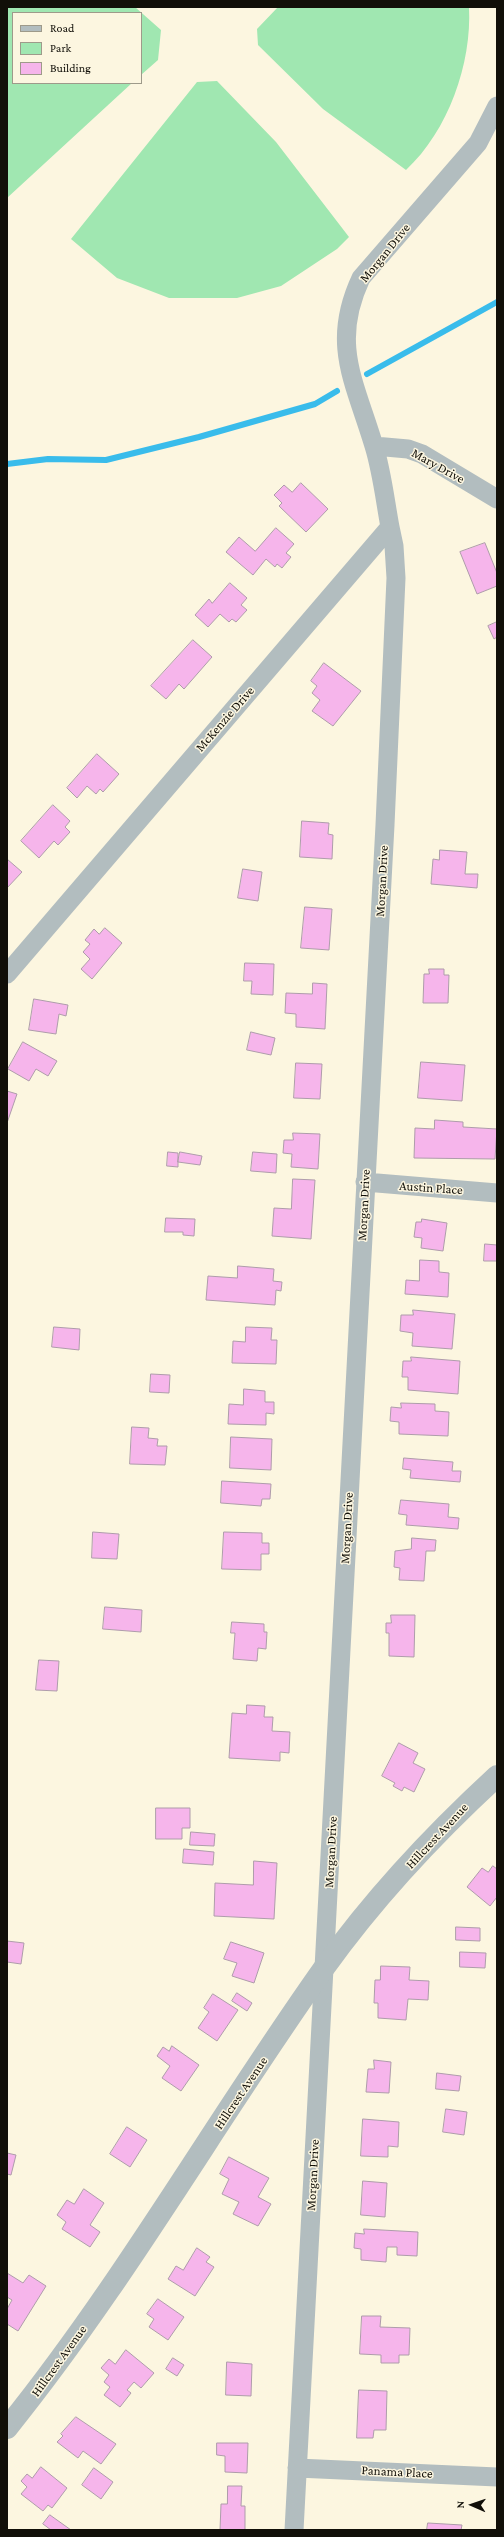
<!DOCTYPE html>
<html>
<head>
<meta charset="utf-8">
<style>
  body { margin:0 }
  #map { position:relative; width:504px; height:2537px; overflow:hidden; background:#fcf6e0; font-family:"Crimson Pro",serif }
  canvas { display:block }
  .frame { position:absolute; inset:0; border:8px solid #110f08; pointer-events:none }
  .legend { position:absolute; left:12px; top:12px; width:130px; height:72px; box-sizing:border-box; background:#fcf6e0; border:1px solid #9e9a8a; margin:0; padding:5px 7px; list-style:none; font-size:12px; color:#110f08 }
  .legend li { display:flex; align-items:center; gap:8px; height:20px }
  .legend b { width:20px; border:1px solid #9e9a8a }
  .north { position:absolute; left:452px; top:2485px; width:40px; height:40px; -webkit-text-stroke:3px #fcf6e0; paint-order:stroke; rotate:272deg; font-size:11px; font-weight:700; line-height:16px; text-align:center; color:#110f08 }
  .north::after { content:''; display:block; margin:auto; width:14px; height:18px; background:#110f08; clip-path:polygon(50% 0,100% 100%,50% 72%,0 100%) }
</style>
</head>
<body>
<div id="map">
<canvas width="504" height="2537"></canvas>
<div class="frame"></div>
<ul class="legend">
<li><b style="height:5px;background:#b2bdbf"></b>Road</li>
<li><b style="height:11px;background:#a0e7b1"></b>Park</li>
<li><b style="height:11px;background:#f6b5eb"></b>Building</li>
</ul>
<div class="north">N</div>
</div>
<script>
const g = document.querySelector('canvas').getContext('2d');
g.lineJoin = 'round';
function paint(path, color) { g.fillStyle = color; g.fill(path, 'evenodd'); }
function stroke(path, color, width, dash) { g.strokeStyle = color; g.lineWidth = width; g.lineCap = dash ? 'butt' : 'round'; g.setLineDash(dash || []); g.stroke(path); }
function drawText(font, color, halo, rows, align = 'center') {
  g.font = font + ' "Crimson Pro",serif'; g.lineWidth = 3; g.setLineDash([]); g.textBaseline = 'middle'; g.strokeStyle = halo; g.fillStyle = color; for (const [text, x, y, turn = 0] of rows) {
    g.save(); g.translate(x, y); g.rotate((+turn || 0) * Math.PI / 180); g.textAlign = isNaN(turn) ? turn : align; if (halo) g.strokeText(text, 0, 0); g.fillText(text, 0, 0); g.restore();
  }
}
paint(new Path2D(`
  M 7,7 L 135,7 L 161,30 L 158,60 L 141,75 L 141,13 L 13,13 L 13,83 L 132,83 L 7,198 Z
  M 278,7 L 469,7 C 472,64 448,131 406,170 L 323,109 L 258,45 L 257,29 Z
  M 217,81 L 276,142 L 349,237 L 337,249 L 281,286 L 237,298 L 169,298 L 117,278 L 71,239 L 197,82 Z`), '#a0e7b1');
stroke(new Path2D(`
  M 367,374 L 497,302
  M 7,464 L 48,459 L 106,460 L 199,437 L 315,404 L 337,391`), '#39bceb', 6);
const building = new Path2D(`
  M 301,483 L 328,509 L 306,532 L 279,506 L 282,503 L 274,495 L 284,485 L 292,492 Z
  M 276,528 L 294,544 L 286,553 L 291,557 L 282,568 L 277,564 L 275,567 L 266,559 L 253,575 L 226,552 L 239,537 L 255,551 Z
  M 485,543 L 497,573 L 497,586 L 477,594 L 460,552 Z
  M 230,583 L 247,598 L 241,605 L 247,610 L 236,622 L 232,619 L 229,622 L 220,614 L 208,627 L 195,615 L 209,599 L 212,603 Z
  M 497,622 L 497,637 L 494,639 L 488,626 Z
  M 193,640 L 212,657 L 184,689 L 179,684 L 166,699 L 151,686 Z
  M 324,663 L 361,691 L 333,726 L 312,711 L 320,700 L 312,693 L 317,686 L 311,681 Z
  M 97,754 L 119,774 L 103,792 L 100,789 L 96,794 L 87,786 L 77,798 L 67,788 Z
  M 53,805 L 70,821 L 65,827 L 70,832 L 58,845 L 54,841 L 39,858 L 21,841 Z
  M 302,821 L 329,823 L 328,834 L 333,835 L 332,859 L 300,857 Z
  M 440,850 L 467,852 L 465,874 L 478,874 L 477,888 L 431,884 L 433,859 L 439,860 Z
  M 7,859 L 22,872 L 7,888 Z
  M 243,869 L 262,872 L 258,901 L 238,898 Z
  M 305,907 L 332,909 L 329,950 L 301,948 Z
  M 105,928 L 122,943 L 92,979 L 81,969 L 90,959 L 83,952 L 90,944 L 85,940 L 94,929 L 99,934 Z
  M 245,963 L 274,964 L 273,995 L 251,994 L 252,981 L 244,981 Z
  M 429,969 L 444,969 L 444,975 L 449,975 L 448,1003 L 423,1003 L 424,974 L 429,974 Z
  M 313,983 L 327,984 L 325,1029 L 296,1027 L 296,1014 L 285,1013 L 286,993 L 312,994 Z
  M 34,999 L 68,1005 L 66,1016 L 59,1014 L 56,1034 L 29,1030 Z
  M 251,1032 L 275,1038 L 271,1055 L 247,1050 Z
  M 23,1042 L 57,1061 L 48,1076 L 36,1069 L 29,1081 L 8,1069 Z
  M 421,1062 L 465,1065 L 462,1101 L 418,1098 Z
  M 296,1063 L 322,1064 L 320,1099 L 294,1098 Z
  M 7,1091 L 17,1094 L 7,1123 Z
  M 435,1120 L 463,1122 L 463,1127 L 497,1129 L 495,1159 L 414,1158 L 415,1128 L 434,1129 Z
  M 293,1133 L 320,1134 L 318,1169 L 291,1167 L 292,1154 L 283,1153 L 284,1140 L 293,1140 Z
  M 168,1152 L 178,1153 L 178,1167 L 167,1166 Z
  M 180,1152 L 202,1156 L 200,1165 L 178,1162 Z
  M 253,1152 L 277,1154 L 276,1173 L 251,1171 Z
  M 293,1179 L 315,1180 L 311,1239 L 272,1236 L 274,1208 L 291,1209 Z
  M 166,1218 L 195,1219 L 194,1236 L 183,1235 L 183,1232 L 165,1232 Z
  M 422,1219 L 447,1223 L 443,1251 L 421,1248 L 422,1238 L 414,1237 L 416,1222 L 421,1222 Z
  M 485,1244 L 497,1245 L 497,1261 L 484,1261 Z
  M 420,1260 L 439,1261 L 439,1272 L 449,1273 L 448,1297 L 405,1294 L 406,1280 L 419,1281 Z
  M 238,1266 L 274,1269 L 273,1281 L 282,1282 L 281,1291 L 276,1290 L 275,1305 L 206,1300 L 208,1276 L 237,1278 Z
  M 413,1310 L 455,1314 L 452,1349 L 412,1346 L 413,1333 L 400,1331 L 401,1315 L 413,1315 Z
  M 54,1327 L 80,1329 L 79,1350 L 52,1347 Z
  M 246,1327 L 272,1328 L 271,1340 L 277,1340 L 276,1364 L 232,1363 L 233,1341 L 245,1342 Z
  M 411,1357 L 460,1361 L 458,1394 L 408,1390 L 408,1377 L 402,1377 L 403,1361 L 411,1361 Z
  M 151,1374 L 170,1375 L 169,1393 L 150,1392 Z
  M 244,1389 L 265,1391 L 265,1402 L 274,1402 L 274,1414 L 266,1413 L 266,1425 L 228,1424 L 229,1404 L 243,1405 Z
  M 401,1403 L 435,1404 L 435,1411 L 449,1412 L 448,1436 L 399,1434 L 399,1422 L 390,1421 L 391,1407 L 401,1408 Z
  M 132,1427 L 149,1428 L 148,1438 L 158,1439 L 157,1446 L 167,1446 L 165,1465 L 130,1464 Z
  M 231,1437 L 272,1439 L 271,1470 L 230,1468 Z
  M 404,1458 L 453,1462 L 452,1471 L 461,1471 L 460,1482 L 410,1478 L 411,1470 L 403,1469 Z
  M 222,1481 L 271,1484 L 270,1499 L 262,1499 L 261,1506 L 221,1503 Z
  M 401,1500 L 449,1504 L 448,1517 L 459,1518 L 458,1529 L 406,1525 L 407,1515 L 399,1514 Z
  M 93,1532 L 119,1534 L 117,1559 L 92,1558 Z
  M 224,1532 L 262,1533 L 262,1543 L 269,1543 L 269,1554 L 261,1554 L 261,1570 L 222,1569 Z
  M 412,1538 L 436,1540 L 435,1551 L 426,1551 L 424,1581 L 399,1580 L 400,1568 L 394,1567 L 395,1551 L 411,1549 Z
  M 105,1607 L 142,1610 L 141,1632 L 103,1629 Z
  M 391,1615 L 415,1615 L 414,1657 L 389,1656 L 389,1633 L 386,1633 L 386,1623 L 391,1623 Z
  M 232,1622 L 264,1624 L 264,1632 L 267,1632 L 266,1649 L 258,1648 L 257,1661 L 233,1659 L 235,1633 L 231,1633 Z
  M 39,1660 L 59,1661 L 57,1691 L 36,1690 Z
  M 247,1705 L 265,1706 L 264,1717 L 273,1717 L 272,1731 L 290,1732 L 289,1753 L 280,1752 L 280,1761 L 229,1758 L 232,1713 L 246,1714 Z
  M 399,1743 L 418,1753 L 413,1763 L 425,1769 L 414,1792 L 404,1787 L 402,1791 L 393,1786 L 395,1783 L 382,1776 Z
  M 156,1808 L 190,1808 L 190,1828 L 182,1828 L 182,1839 L 156,1839 Z
  M 191,1832 L 215,1834 L 214,1846 L 190,1845 Z
  M 184,1849 L 214,1852 L 213,1865 L 183,1863 Z
  M 254,1861 L 277,1863 L 274,1919 L 214,1916 L 215,1883 L 253,1885 Z
  M 493,1866 L 497,1869 L 497,1897 L 490,1906 L 467,1887 L 482,1868 L 488,1872 Z
  M 456,1927 L 480,1928 L 480,1941 L 456,1940 Z
  M 7,1941 L 24,1943 L 21,1964 L 7,1962 Z
  M 231,1942 L 264,1953 L 254,1983 L 232,1976 L 237,1963 L 224,1959 Z
  M 460,1952 L 486,1953 L 485,1968 L 460,1967 Z
  M 381,1966 L 410,1967 L 409,1980 L 429,1981 L 428,2000 L 408,1999 L 406,2020 L 378,2018 L 378,2003 L 374,2003 L 375,1980 L 380,1980 Z
  M 237,1993 L 252,2003 L 247,2011 L 232,2001 Z
  M 213,1994 L 238,2010 L 217,2041 L 198,2028 L 209,2012 L 204,2008 Z
  M 172,2046 L 199,2065 L 181,2091 L 162,2078 L 170,2066 L 157,2056 L 163,2047 L 169,2051 Z
  M 374,2060 L 391,2062 L 389,2093 L 366,2092 L 368,2069 L 374,2069 Z
  M 437,2073 L 461,2076 L 459,2091 L 436,2089 Z
  M 446,2109 L 467,2112 L 464,2135 L 443,2132 Z
  M 363,2119 L 399,2122 L 398,2147 L 388,2146 L 388,2157 L 361,2156 Z
  M 127,2127 L 147,2140 L 130,2167 L 110,2154 Z
  M 7,2153 L 16,2155 L 11,2175 L 7,2174 Z
  M 229,2157 L 269,2178 L 258,2197 L 271,2204 L 258,2226 L 233,2214 L 239,2202 L 222,2194 L 229,2179 L 220,2174 Z
  M 363,2181 L 387,2183 L 385,2217 L 361,2215 Z
  M 84,2189 L 104,2203 L 90,2225 L 100,2232 L 90,2247 L 62,2229 L 66,2222 L 57,2215 L 67,2200 L 74,2204 Z
  M 364,2229 L 418,2232 L 417,2256 L 397,2255 L 397,2247 L 387,2247 L 386,2262 L 361,2260 L 361,2249 L 354,2248 L 355,2233 L 364,2234 Z
  M 197,2248 L 210,2257 L 206,2262 L 214,2267 L 195,2296 L 168,2279 L 176,2266 L 183,2270 Z
  M 7,2273 L 23,2283 L 29,2275 L 46,2286 L 18,2331 L 7,2324 L 7,2309 L 12,2300 L 7,2297 Z
  M 158,2299 L 184,2317 L 168,2340 L 149,2327 L 154,2319 L 147,2314 Z
  M 362,2316 L 381,2316 L 380,2327 L 410,2328 L 409,2355 L 399,2355 L 399,2363 L 381,2363 L 381,2355 L 360,2354 Z
  M 126,2350 L 154,2373 L 141,2388 L 134,2382 L 127,2390 L 131,2393 L 120,2407 L 104,2395 L 110,2387 L 104,2382 L 109,2375 L 101,2368 L 109,2359 L 115,2364 Z
  M 173,2358 L 184,2365 L 177,2376 L 166,2369 Z
  M 227,2362 L 252,2364 L 251,2396 L 226,2395 Z
  M 359,2390 L 387,2391 L 386,2430 L 374,2430 L 373,2438 L 357,2438 Z
  M 76,2417 L 116,2444 L 101,2464 L 83,2451 L 78,2458 L 57,2442 L 63,2436 L 61,2434 Z
  M 217,2443 L 248,2443 L 247,2473 L 225,2472 L 225,2456 L 217,2455 Z
  M 41,2467 L 67,2488 L 52,2508 L 48,2505 L 43,2511 L 21,2494 L 27,2487 L 21,2481 L 27,2474 L 32,2478 Z
  M 94,2468 L 113,2482 L 101,2499 L 82,2485 Z
  M 228,2486 L 242,2486 L 241,2506 L 245,2506 L 245,2530 L 220,2530 L 221,2504 L 227,2504 Z
  M 50,2515 L 71,2530 L 51,2530 L 43,2524 Z
  M 428,2523 L 462,2525 L 461,2530 L 427,2530 Z`);
paint(building, '#f6b5eb');
stroke(building, '#ae9caa', 1);
stroke(new Path2D(`
  M 374,446 L 408,449 L 422,454 L 497,499
  M 7,974 L 390,527 C 385,500 382,472 374,446 C 355,382 330,344 361,278 L 478,143 L 497,106
  M 365,1182 L 497,1193
  M 297,2468 L 497,2477
  M 294,2530 L 385,825 L 396,578 L 394,546 L 390,527`), '#b2bdbf', 19);
stroke(new Path2D(`
  M 7,2428 C 124,2283 216,2120 324,1968 C 374,1898 434,1834 497,1776`), '#b2bdbf', 22);
drawText('13px', '#110f08', '#fcf6e0', [
  ["Morgan Drive",385,253,-51],
  ["Mary Drive",438,466,29],
  ["McKenzie Drive",225,719,-49],
  ["Morgan Drive",382,881,-87],
  ["Austin Place",431,1188,4],
  ["Morgan Drive",364,1205,-87],
  ["Morgan Drive",347,1528,-87],
  ["Hillcrest Avenue",437,1836,-47],
  ["Morgan Drive",331,1852,-87],
  ["Hillcrest Avenue",241,2093,-56],
  ["Morgan Drive",313,2175,-87],
  ["Hillcrest Avenue",59,2361,-54],
  ["Panama Place",397,2472,3]
]);
</script>
</body>
</html>
